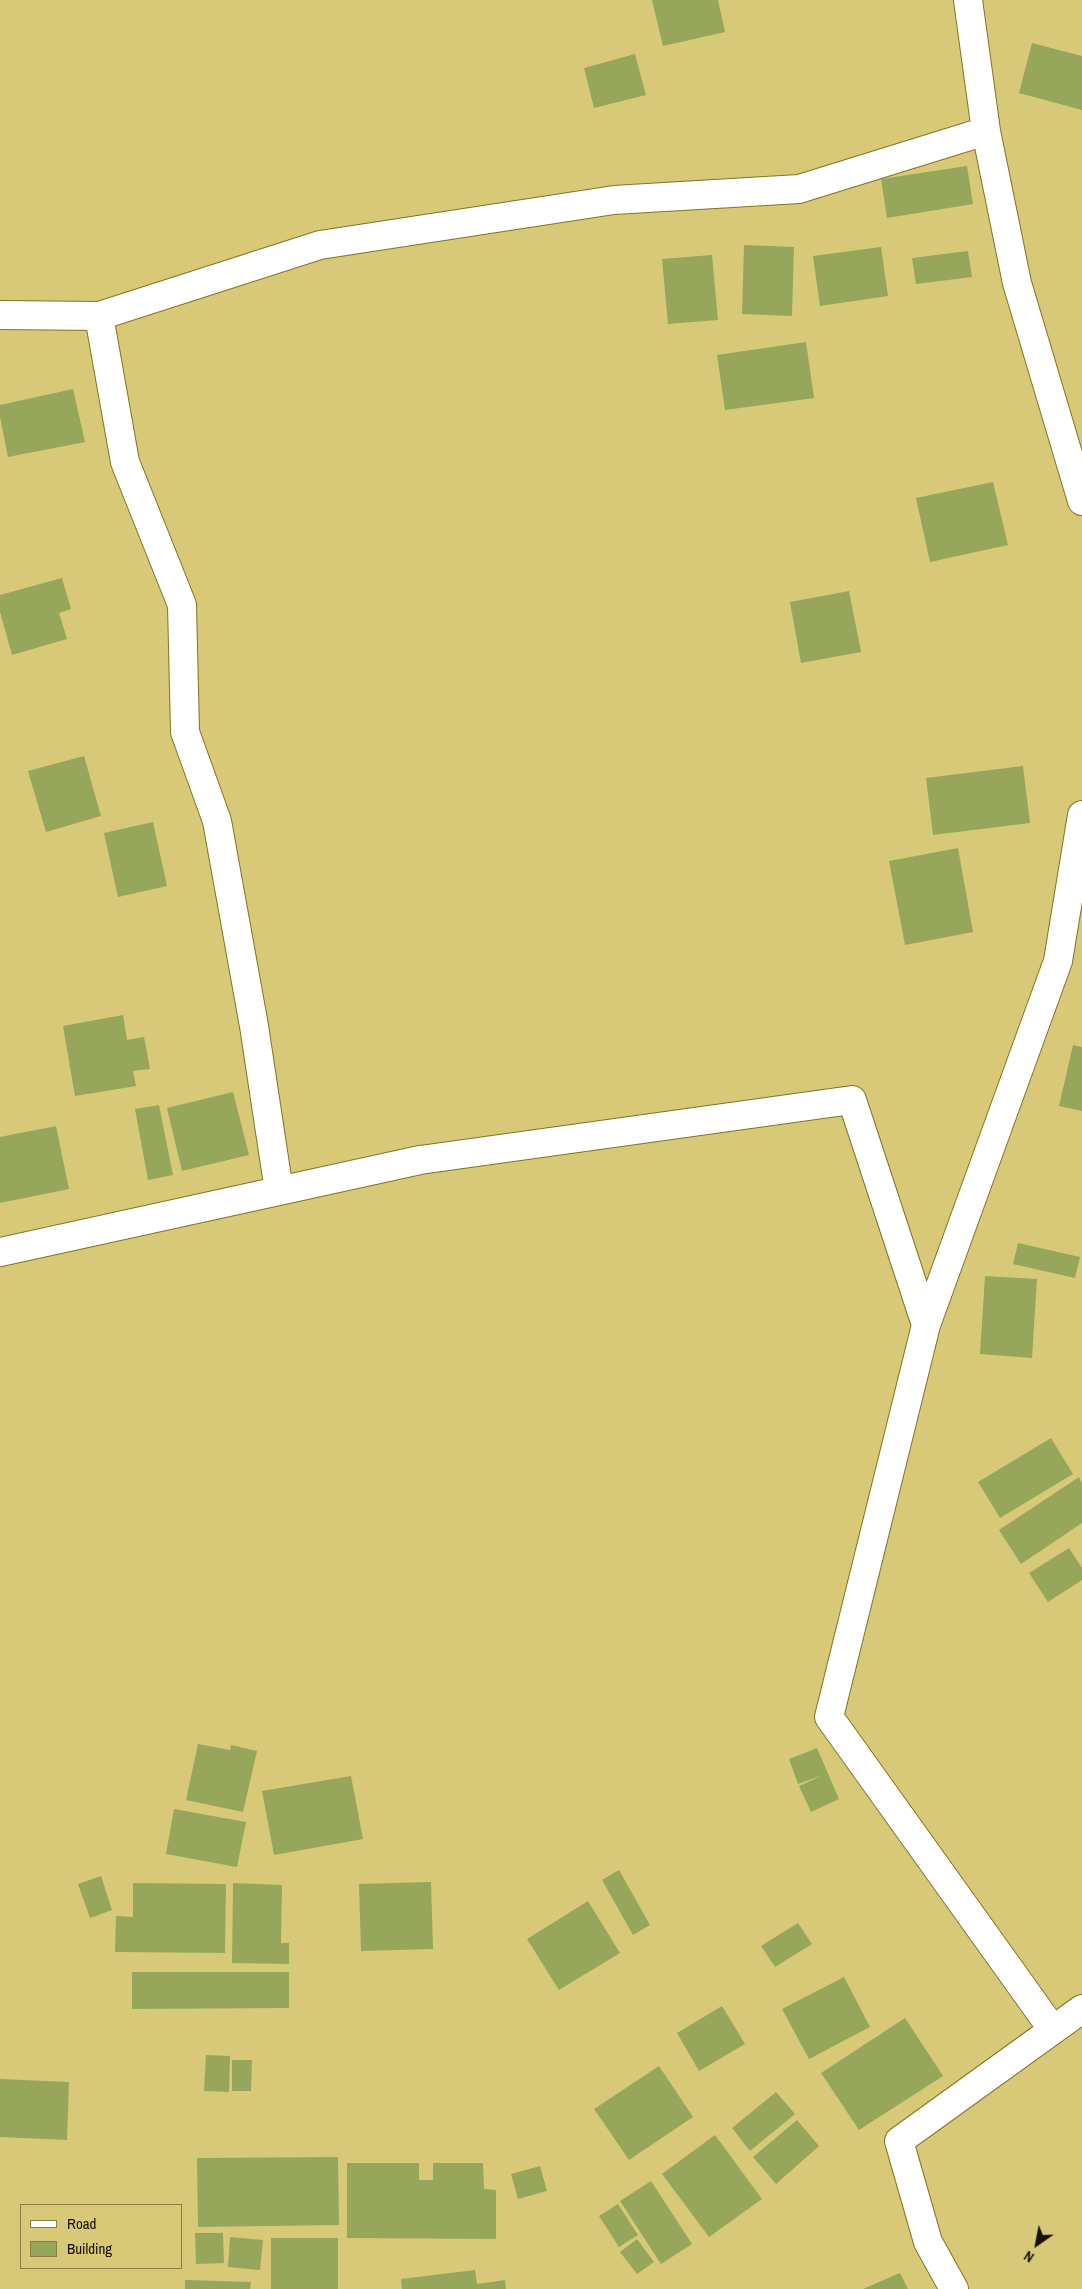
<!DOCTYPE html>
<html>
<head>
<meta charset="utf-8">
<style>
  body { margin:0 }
  #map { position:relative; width:1082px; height:2289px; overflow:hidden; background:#d8c979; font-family:"Archivo Narrow",sans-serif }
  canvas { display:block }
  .legend { position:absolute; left:20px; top:2204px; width:162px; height:65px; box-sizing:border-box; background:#d8c979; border:1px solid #8a7f49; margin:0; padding:6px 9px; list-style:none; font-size:15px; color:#161100 }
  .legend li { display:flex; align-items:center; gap:10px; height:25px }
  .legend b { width:25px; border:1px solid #8a7f49 }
  .north { position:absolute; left:1012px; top:2219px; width:50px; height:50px; -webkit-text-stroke:4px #d8c979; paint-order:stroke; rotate:213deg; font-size:14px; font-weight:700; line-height:20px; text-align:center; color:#161100 }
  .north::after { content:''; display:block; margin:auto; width:18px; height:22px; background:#161100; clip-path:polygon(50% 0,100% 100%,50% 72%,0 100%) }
</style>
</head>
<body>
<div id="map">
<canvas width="1082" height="2289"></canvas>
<ul class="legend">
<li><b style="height:6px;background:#fff"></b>Road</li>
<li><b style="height:14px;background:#96a65b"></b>Building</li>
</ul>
<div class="north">N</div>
</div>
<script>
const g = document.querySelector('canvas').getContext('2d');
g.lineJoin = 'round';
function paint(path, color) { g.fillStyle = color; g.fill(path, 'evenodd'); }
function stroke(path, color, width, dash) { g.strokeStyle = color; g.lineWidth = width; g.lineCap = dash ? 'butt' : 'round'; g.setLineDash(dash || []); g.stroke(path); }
paint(new Path2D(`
  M 652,0 L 718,0 L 725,32 L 663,46 Z
  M 1032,43 L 1082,56 L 1082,110 L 1019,93 Z
  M 635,54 L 646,95 L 594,108 L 584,68 Z
  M 967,166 L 973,204 L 887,218 L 881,179 Z
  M 744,245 L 794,247 L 792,316 L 742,314 Z
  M 881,247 L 888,296 L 820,306 L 813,256 Z
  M 968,251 L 972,277 L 916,284 L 912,258 Z
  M 712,255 L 718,320 L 668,324 L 662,259 Z
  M 806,342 L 814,398 L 725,410 L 717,355 Z
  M 73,389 L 85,442 L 8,457 L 0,417 L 0,405 Z
  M 993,482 L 1008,545 L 930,562 L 916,498 Z
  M 62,578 L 71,609 L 59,613 L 67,639 L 12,655 L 0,612 L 0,595 Z
  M 849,591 L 861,652 L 801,663 L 790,602 Z
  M 84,756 L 101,816 L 46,832 L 28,771 Z
  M 1023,766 L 1030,823 L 933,835 L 926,778 Z
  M 153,822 L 167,886 L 118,897 L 104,833 Z
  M 958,848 L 973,932 L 905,945 L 889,861 Z
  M 123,1015 L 127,1040 L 144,1037 L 150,1069 L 133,1071 L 136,1086 L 75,1096 L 63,1026 Z
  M 1073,1045 L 1082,1047 L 1082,1111 L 1059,1106 Z
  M 233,1092 L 249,1155 L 182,1171 L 167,1108 Z
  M 159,1105 L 173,1175 L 148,1180 L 135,1109 Z
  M 56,1126 L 69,1189 L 0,1203 L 0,1137 Z
  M 1018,1243 L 1080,1257 L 1075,1278 L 1013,1264 Z
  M 985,1276 L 1037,1279 L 1032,1358 L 980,1354 Z
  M 1051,1438 L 1073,1474 L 1000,1518 L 978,1482 Z
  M 1079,1477 L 1082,1483 L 1082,1523 L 1021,1564 L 999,1530 Z
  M 1069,1548 L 1082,1568 L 1082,1580 L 1048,1602 L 1029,1573 Z
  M 198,1744 L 230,1750 L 231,1745 L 257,1751 L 243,1812 L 186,1800 Z
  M 817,1748 L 839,1799 L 811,1812 L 799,1786 L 823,1775 L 798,1784 L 789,1759 Z
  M 351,1776 L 363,1839 L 274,1855 L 262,1791 Z
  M 174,1809 L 246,1822 L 237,1867 L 166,1854 Z
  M 619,1870 L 650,1925 L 633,1935 L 602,1880 Z
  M 101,1876 L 112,1910 L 90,1918 L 78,1884 Z
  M 431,1882 L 433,1949 L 361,1951 L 359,1884 Z
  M 133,1883 L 226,1884 L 225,1953 L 115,1952 L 116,1916 L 133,1917 Z
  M 233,1883 L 282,1885 L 281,1943 L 289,1943 L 289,1964 L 232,1963 Z
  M 588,1901 L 620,1953 L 559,1990 L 527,1939 Z
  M 798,1923 L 812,1944 L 775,1967 L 761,1946 Z
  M 132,1972 L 289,1972 L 289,2008 L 132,2009 Z
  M 844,1977 L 870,2027 L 809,2059 L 782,2009 Z
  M 722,2006 L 745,2044 L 699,2071 L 677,2033 Z
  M 905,2018 L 943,2076 L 859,2130 L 821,2073 Z
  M 206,2055 L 230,2056 L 229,2092 L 204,2091 Z
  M 232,2060 L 252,2060 L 251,2091 L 232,2091 Z
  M 659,2066 L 693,2117 L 629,2160 L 594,2109 Z
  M 0,2079 L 69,2082 L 67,2140 L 0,2137 Z
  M 776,2092 L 795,2114 L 750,2151 L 732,2128 Z
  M 797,2120 L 819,2146 L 776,2184 L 753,2157 Z
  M 715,2135 L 762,2199 L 709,2237 L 662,2174 Z
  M 338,2157 L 339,2225 L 198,2227 L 197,2158 Z
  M 347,2163 L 419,2163 L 419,2180 L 433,2180 L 433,2163 L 483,2163 L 484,2189 L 496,2190 L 496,2239 L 347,2238 Z
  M 540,2166 L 547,2191 L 518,2199 L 511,2174 Z
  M 651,2181 L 692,2244 L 661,2264 L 620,2201 Z
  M 618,2204 L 638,2235 L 619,2247 L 599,2216 Z
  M 195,2233 L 223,2233 L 224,2263 L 196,2264 Z
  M 230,2237 L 263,2240 L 260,2270 L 228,2267 Z
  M 271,2238 L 338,2238 L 338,2289 L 271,2289 Z
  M 637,2239 L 654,2262 L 637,2274 L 620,2252 Z
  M 475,2270 L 477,2284 L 505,2280 L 506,2289 L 402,2289 L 401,2279 Z
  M 900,2273 L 908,2289 L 863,2289 Z
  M 185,2280 L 251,2282 L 250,2289 L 185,2289 Z`), '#96a65b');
const street = new Path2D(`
  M 968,0 L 986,131 L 1017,283 L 1082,501
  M 0,315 L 99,316 L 320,245 L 614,200 L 799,189 L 986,131
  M 99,316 L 125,462 L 182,605 L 185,732 L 217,821 L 254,1026 L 279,1191
  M 0,1252 L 420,1160 L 852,1100 L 926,1325 L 829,1717 L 1053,2030
  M 926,1325 L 1058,961 L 1082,815
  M 954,2289 L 928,2242 L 899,2141 L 1082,2009`);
stroke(street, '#837421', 30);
stroke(street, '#fff', 28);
</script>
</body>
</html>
